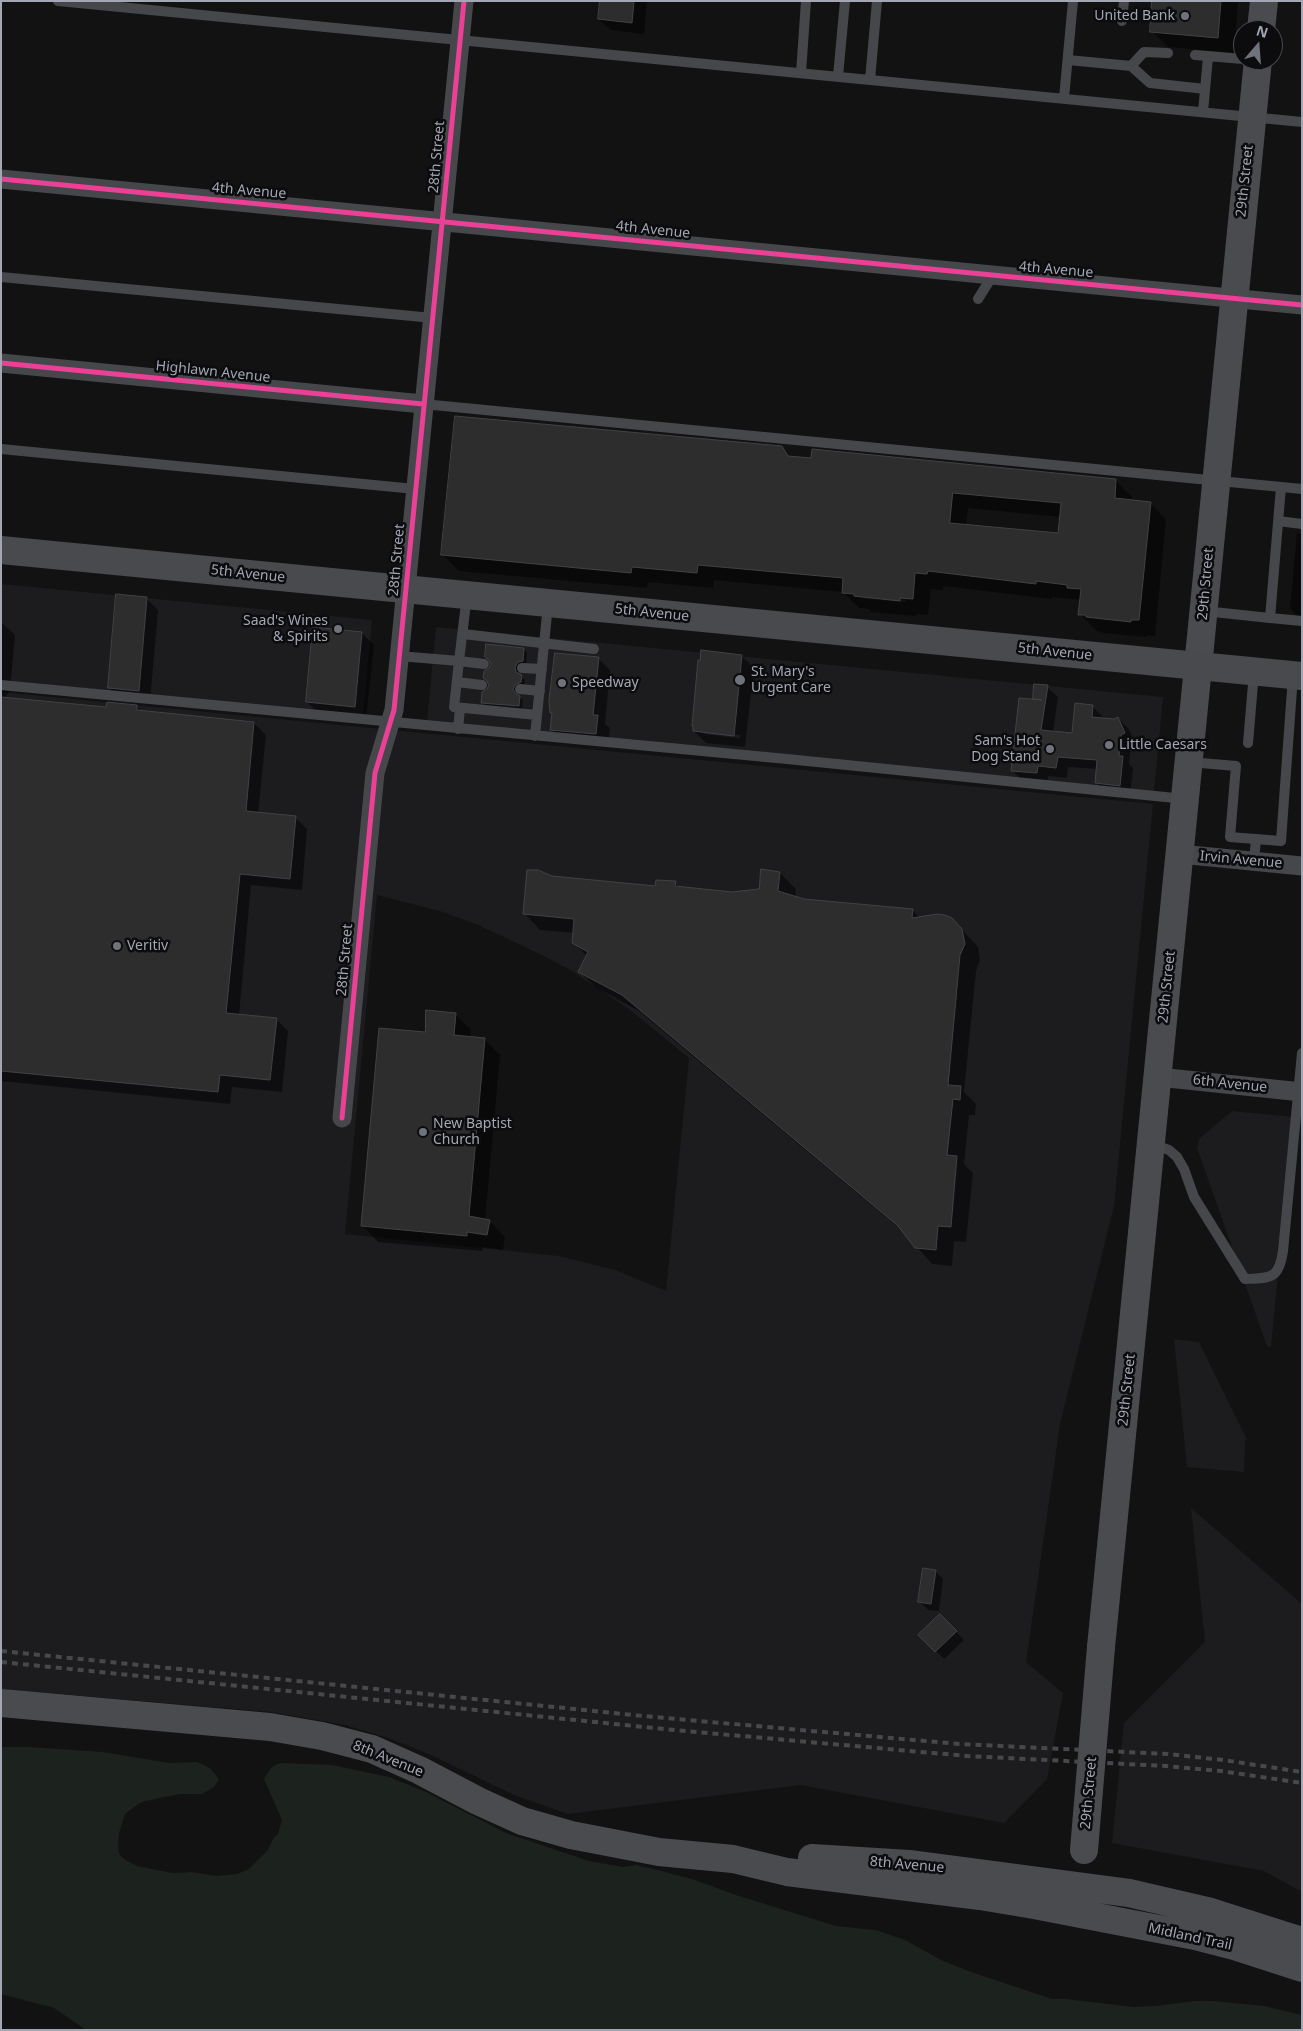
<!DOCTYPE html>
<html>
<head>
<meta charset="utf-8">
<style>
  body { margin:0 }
  #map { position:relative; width:1303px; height:2031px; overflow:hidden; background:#121212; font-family:"Noto Sans",sans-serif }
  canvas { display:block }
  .frame { position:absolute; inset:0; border:2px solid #a3a7b3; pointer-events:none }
  .north { position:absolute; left:1233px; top:20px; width:50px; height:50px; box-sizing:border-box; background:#0c0c0e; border:1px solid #484a50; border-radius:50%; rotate:18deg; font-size:14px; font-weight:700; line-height:20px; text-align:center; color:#a3a7b3 }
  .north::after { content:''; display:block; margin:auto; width:18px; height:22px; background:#70737b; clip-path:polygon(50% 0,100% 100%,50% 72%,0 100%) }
</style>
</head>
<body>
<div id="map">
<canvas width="1303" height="2031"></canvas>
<div class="frame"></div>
<div class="north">N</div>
</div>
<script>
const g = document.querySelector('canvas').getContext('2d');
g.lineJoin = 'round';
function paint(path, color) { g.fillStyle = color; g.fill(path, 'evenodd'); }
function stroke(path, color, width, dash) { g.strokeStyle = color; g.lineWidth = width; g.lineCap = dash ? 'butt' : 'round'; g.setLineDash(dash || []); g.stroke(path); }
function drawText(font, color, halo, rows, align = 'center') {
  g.font = font + ' "Noto Sans",sans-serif'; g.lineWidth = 5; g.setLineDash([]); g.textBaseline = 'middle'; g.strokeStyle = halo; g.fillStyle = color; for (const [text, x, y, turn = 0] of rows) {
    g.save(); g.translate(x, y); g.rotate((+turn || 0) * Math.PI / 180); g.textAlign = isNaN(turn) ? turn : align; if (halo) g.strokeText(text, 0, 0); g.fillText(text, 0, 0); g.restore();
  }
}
paint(new Path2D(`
  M 1,584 L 372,620 L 363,715 L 1,680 Z
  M 436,627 L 1163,697 L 1154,792 L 427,722 Z
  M 1,692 L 1153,804 L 1114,1206 L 1060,1424 L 1026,1662 L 1063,1693 L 1047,1779 L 1004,1823 L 801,1785 L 568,1814 L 514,1795 L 431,1755 L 391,1739 L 345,1725 L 271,1712 L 1,1689 ZM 377,895 L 440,911 L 476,924 L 542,955 L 572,971 L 630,1010 L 689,1058 L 666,1291 L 615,1270 L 559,1256 L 345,1234 Z
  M 1232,1111 L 1293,1117 L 1271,1347 L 1267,1346 L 1197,1148 L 1199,1139 Z
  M 1174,1339 L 1199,1342 L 1247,1440 L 1245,1441 L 1244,1472 L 1187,1467 Z
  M 1191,1508 L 1302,1604 L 1302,1892 L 1264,1871 L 1112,1843 L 1124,1723 L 1205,1642 Z`), '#1c1c1e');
paint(new Path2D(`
  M 1,1747 L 28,1747 L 103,1752 L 169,1763 L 197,1762 L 210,1768 L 219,1779 L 214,1787 L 202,1794 L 180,1794 L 145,1801 L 138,1804 L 125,1814 L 119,1833 L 118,1847 L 119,1854 L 124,1859 L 137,1866 L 172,1873 L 192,1872 L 217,1876 L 237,1874 L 249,1869 L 268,1850 L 273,1839 L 278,1834 L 282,1820 L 264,1779 C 269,1771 271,1765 281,1763 L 332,1765 L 389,1777 L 426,1792 L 506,1833 L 589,1861 L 623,1867 L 636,1865 L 662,1871 L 695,1880 L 736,1895 L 836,1926 L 875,1930 L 905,1940 L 941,1960 L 971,1972 L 1052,1999 L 1066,1999 L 1133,2007 L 1157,2006 L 1194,2001 L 1213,2001 L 1264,2006 L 1302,2015 L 1302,2030 L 86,2030 L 54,2008 L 1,1994 Z`), '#1c221d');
paint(new Path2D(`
  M 601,1 L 647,1 L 644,34 L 611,30 L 599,19 Z
  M 1154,1 L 1238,1 L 1234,53 L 1168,47 L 1152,31 Z
  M 782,448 L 792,458 L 1116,481 L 1132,497 L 1131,501 L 1150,503 L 1166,519 L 1155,636 L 1147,635 L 1147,637 L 1103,633 L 1096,630 L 1080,614 L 1081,600 L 1052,597 L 1052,599 L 943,586 L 943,590 L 931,589 L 928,615 L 916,614 L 916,616 L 871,612 L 869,609 L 859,608 L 843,592 L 714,580 L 713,588 L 648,582 L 647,588 L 459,571 L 443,555 ZM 968,508 L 1061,517 L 1059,535 L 966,526 ZM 858,595 L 906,600 L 906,602 L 858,598 Z
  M 1297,533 L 1302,534 L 1302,621 L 1290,608 Z
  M 146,598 L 158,610 L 150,702 L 121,700 L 109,688 Z
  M 1,622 L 15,635 L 10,691 L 6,696 L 7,699 L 107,709 L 137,706 L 143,712 L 254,723 L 266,735 L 258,814 L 295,817 L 307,829 L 302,890 L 251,885 L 239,1015 L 276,1019 L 288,1031 L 282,1092 L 232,1087 L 230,1104 L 1,1081 Z
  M 362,633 L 374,645 L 366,719 L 319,714 L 307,702 Z
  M 524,649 L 527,653 L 526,664 L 522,665 L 518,671 L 519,675 L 525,680 L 524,686 L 518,688 L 516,693 L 523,701 L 522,709 L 485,706 L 482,702 L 490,685 Z
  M 742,656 L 754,668 L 745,747 L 706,743 L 694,731 ZM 704,731 L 740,735 L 740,738 L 704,734 Z
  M 598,658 L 610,670 L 605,724 L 610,728 L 608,746 L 563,741 L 551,729 L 553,714 L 551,712 Z
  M 1047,687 L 1058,697 L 1053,732 L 1073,734 L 1092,706 L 1103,717 L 1103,719 L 1114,720 L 1118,718 L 1129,729 L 1135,744 L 1131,746 L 1129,764 L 1133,768 L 1130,796 L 1107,793 L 1096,783 L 1097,769 L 1068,767 L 1067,778 L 1048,776 L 1047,784 L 1023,781 L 1012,770 L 1037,701 L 1034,698 Z
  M 780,873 L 796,889 L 795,897 L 804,900 L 912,910 L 920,918 L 952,919 L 978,947 L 980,960 L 976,971 L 964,1092 L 976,1104 L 975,1115 L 969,1115 L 964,1164 L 973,1173 L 966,1242 L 954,1241 L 952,1266 L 932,1264 L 905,1233 L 639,1011 L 595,987 L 579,971 L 587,956 L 573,942 L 574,933 L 540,930 L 524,913 L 551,877 L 657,887 L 675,883 L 680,888 L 732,893 L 760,890 Z
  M 455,1014 L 471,1030 L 470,1038 L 484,1039 L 500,1055 L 485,1220 L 489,1221 L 505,1237 L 503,1250 L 483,1247 L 482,1251 L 378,1242 L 363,1226 L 426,1033 Z
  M 935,1571 L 943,1579 L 939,1611 L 928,1610 L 920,1602 Z
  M 940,1615 L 964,1640 L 944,1659 L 920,1635 Z`), '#0007');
const building = new Path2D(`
  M 600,1 L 634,1 L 632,23 L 598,19 Z
  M 1152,1 L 1221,1 L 1218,38 L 1150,32 Z
  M 455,416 L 782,446 L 788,456 L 811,458 L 812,449 L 1116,479 L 1115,498 L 1151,502 L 1139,620 L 1131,620 L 1131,622 L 1086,617 L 1086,615 L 1078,615 L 1081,589 L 1067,588 L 1067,585 L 1036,581 L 1036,584 L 928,571 L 927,574 L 915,573 L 913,599 L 900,598 L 900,601 L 854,596 L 854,594 L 842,593 L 843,578 L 698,565 L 697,573 L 632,567 L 631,573 L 441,555 ZM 953,493 L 1061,503 L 1058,533 L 950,523 Z
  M 116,594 L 147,597 L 139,691 L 108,688 Z
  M 313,627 L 362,632 L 355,707 L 306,702 Z
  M 486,644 L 524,648 L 523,661 L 518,662 L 515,667 L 516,672 L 522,675 L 521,682 L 515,685 L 513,689 L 516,694 L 520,696 L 519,706 L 481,703 L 482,692 L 487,689 L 489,685 L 486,680 L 483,678 L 484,671 L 489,668 L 491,664 L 488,659 L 485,657 Z
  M 701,650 L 742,655 L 734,736 L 693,731 L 693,726 L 692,726 L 698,660 L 700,660 Z
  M 555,653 L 599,657 L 593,715 L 598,715 L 596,734 L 550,730 L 552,713 L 550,713 L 549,701 Z
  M 1034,684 L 1048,685 L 1041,730 L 1072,733 L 1075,703 L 1093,705 L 1092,717 L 1114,719 L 1118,717 L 1125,733 L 1121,735 L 1119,756 L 1123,756 L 1120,786 L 1095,783 L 1097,760 L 1058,757 L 1056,768 L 1038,766 L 1037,773 L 1011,771 L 1019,698 L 1042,700 L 1033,699 Z
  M 1,697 L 106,707 L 107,702 L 137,705 L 137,710 L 254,722 L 246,811 L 296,816 L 290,879 L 240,874 L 226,1013 L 277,1018 L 270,1080 L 220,1075 L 218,1092 L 1,1071 Z
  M 761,869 L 780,872 L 778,891 L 804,899 L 913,909 L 912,918 L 937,914 L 945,915 L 952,918 L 962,929 L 965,944 L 960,955 L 948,1085 L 961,1086 L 960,1100 L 953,1099 L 947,1155 L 957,1156 L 951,1227 L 938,1226 L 936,1250 L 915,1248 L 898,1226 L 622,995 L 578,972 L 588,952 L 572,943 L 574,919 L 523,914 L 527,870 L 538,870 L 552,876 L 655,886 L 656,880 L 676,881 L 675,886 L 732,892 L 759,889 Z
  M 426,1010 L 456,1013 L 454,1035 L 485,1038 L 469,1216 L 490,1220 L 487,1235 L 467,1232 L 467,1236 L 361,1226 L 379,1028 L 425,1032 Z
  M 923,1568 L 936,1570 L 931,1604 L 918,1602 Z
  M 940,1614 L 957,1631 L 935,1652 L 918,1635 Z`);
paint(building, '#2d2d2e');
stroke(building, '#424246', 1);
stroke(new Path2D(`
  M 58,1 L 1302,122
  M 1122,21 L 1124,1
  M 1195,55 L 1243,59
  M 1068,60 L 1131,66 L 1150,83 L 1205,89
  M 1131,66 L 1144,52 L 1168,53
  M 801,73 L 806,1
  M 838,76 L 845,1
  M 870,80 L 877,1
  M 1064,98 L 1073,1
  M 1203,112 L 1208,57
  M 1,277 L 433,318
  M 978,299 L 993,275
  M 423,404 L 1302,489
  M 1,449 L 415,489
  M 1281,487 L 1270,618 L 1302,621
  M 1278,521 L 1302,524
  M 1204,611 L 1270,618
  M 463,634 L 594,649
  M 399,656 L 459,661 L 467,595
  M 484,664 L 459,661 L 454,707 L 537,715
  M 522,668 L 542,669
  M 457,682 L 482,685
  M 1,685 L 787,759 L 1185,799
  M 520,689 L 540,691
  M 458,729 L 460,708
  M 535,736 L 548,604
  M 1248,743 L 1254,672
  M 1189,762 L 1236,766 L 1230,837 L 1281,841 L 1293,676
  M 1254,861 L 1256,839
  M 1152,1144 L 1169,1150 L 1177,1157 L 1184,1169 L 1194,1197 L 1245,1279 C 1271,1278 1279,1279 1283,1251 L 1302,1053`), '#46474b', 10);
stroke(new Path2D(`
  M 1,179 L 1302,305
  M 1,363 L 423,404
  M 1180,854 L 1302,866
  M 1158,1077 L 1302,1092
  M 342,1118 L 375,773 L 394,710 L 464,1`), '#46474b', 19);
stroke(new Path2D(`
  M 1261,30 L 1264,1
  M 1101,1647 L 1258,60
  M 1,1703 L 270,1727 L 322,1736 L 372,1749 L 419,1770 L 478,1801 L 522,1821 L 571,1835 L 659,1852 L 733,1859 L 787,1872 L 980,1896 L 1034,1905 L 1195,1936 L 1234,1946 L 1302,1968
  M 812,1858 L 909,1864 L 1129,1893 L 1211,1912 L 1302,1941`), '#4a4b4f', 28);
stroke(new Path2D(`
  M 1,550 L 1302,676`), '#494a4d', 28);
stroke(new Path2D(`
  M 1,1651 L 643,1716 L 959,1744 L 1168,1754 L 1223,1760 L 1302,1772
  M 1,1662 L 674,1730 L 967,1756 L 1166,1766 L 1221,1771 L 1302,1783`), '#47484b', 4, [6, 5]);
stroke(new Path2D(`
  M 1084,1850 L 1101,1647`), '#4a4b4f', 28);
stroke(new Path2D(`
  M 1,179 L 1302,305
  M 1,363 L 423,404
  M 342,1118 L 375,773 L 394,710 L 464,1`), '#ea4096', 5);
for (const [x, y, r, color] of [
  [1185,16,5,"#70737b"],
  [338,629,5,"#70737b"],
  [740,680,6,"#70737b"],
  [562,683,5,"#70737b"],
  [1109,745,5,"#70737b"],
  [1050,749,5,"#70737b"],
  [117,946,5,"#70737b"],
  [423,1132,5,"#70737b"]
]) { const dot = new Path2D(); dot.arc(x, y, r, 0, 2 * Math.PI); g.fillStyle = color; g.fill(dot); stroke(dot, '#0c0c0e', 2); }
drawText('14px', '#a3a7b3', '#0c0c0e', [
  ["United Bank",1175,16,"right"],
  ["Saad's Wines",328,621,"right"],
  ["& Spirits",328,637,"right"],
  ["St. Mary's",751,672],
  ["Urgent Care",751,688],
  ["Speedway",572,683],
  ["Sam's Hot",1040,741,"right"],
  ["Dog Stand",1040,757,"right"],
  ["Little Caesars",1119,745],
  ["Veritiv",127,946],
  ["New Baptist",433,1124],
  ["Church",433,1140]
], 'left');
drawText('14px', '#a3a7b3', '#0c0c0e', [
  ["28th Street",437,157,-85],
  ["29th Street",1245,181,-84],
  ["4th Avenue",249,191,5],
  ["4th Avenue",653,230,6],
  ["4th Avenue",1056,270,5],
  ["Highlawn Avenue",213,372,6],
  ["28th Street",397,560,-85],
  ["5th Avenue",248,574,6],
  ["29th Street",1206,584,-85],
  ["5th Avenue",652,613,6],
  ["5th Avenue",1055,652,6],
  ["Irvin Avenue",1241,860,5],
  ["28th Street",345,960,-85],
  ["29th Street",1167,987,-84],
  ["6th Avenue",1230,1084,6],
  ["29th Street",1127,1390,-84],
  ["8th Avenue",388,1759,22],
  ["29th Street",1089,1793,-85],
  ["8th Avenue",907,1865,5],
  ["Midland Trail",1190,1937,12]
]);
</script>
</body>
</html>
